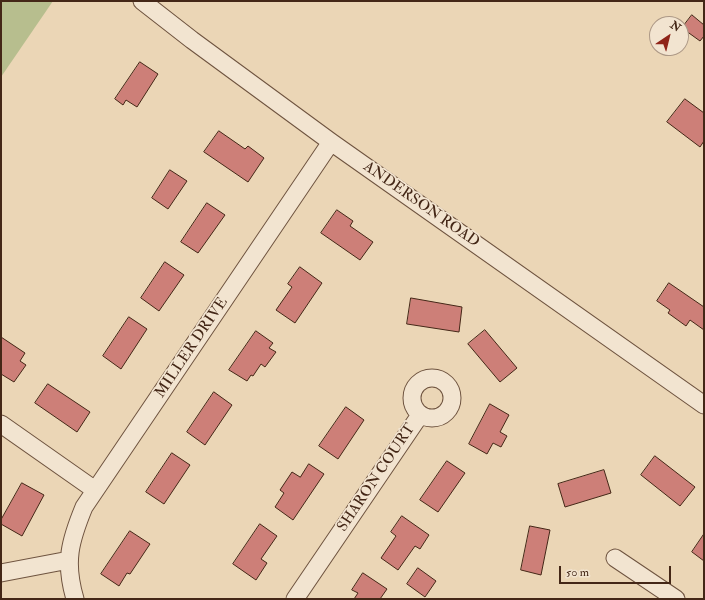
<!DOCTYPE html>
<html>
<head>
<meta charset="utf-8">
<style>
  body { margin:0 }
  #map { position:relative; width:705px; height:600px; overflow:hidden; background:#ebd6b6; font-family:"IM FELL Double Pica",serif }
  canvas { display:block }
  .frame { position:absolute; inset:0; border:2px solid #442717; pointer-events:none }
  .north { position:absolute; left:649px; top:16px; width:40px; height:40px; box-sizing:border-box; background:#f2e4d0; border:1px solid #ac9886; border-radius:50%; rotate:35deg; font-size:11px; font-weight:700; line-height:16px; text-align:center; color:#442717 }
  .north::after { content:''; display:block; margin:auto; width:14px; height:18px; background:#8f2418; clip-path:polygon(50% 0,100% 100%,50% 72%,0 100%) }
  .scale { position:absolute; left:559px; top:566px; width:112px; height:18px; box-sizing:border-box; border:2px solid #442717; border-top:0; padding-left:5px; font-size:12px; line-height:14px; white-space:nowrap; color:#442717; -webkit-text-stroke:3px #f2e4d0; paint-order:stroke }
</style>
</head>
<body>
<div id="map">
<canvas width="705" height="600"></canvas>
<div class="frame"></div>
<div class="north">N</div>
<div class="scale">50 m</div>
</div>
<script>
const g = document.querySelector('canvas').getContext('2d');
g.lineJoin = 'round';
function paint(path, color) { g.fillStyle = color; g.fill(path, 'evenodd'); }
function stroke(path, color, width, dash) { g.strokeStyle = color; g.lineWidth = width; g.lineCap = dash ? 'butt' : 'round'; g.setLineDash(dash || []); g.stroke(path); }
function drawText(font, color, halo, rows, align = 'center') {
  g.font = font + ' "IM FELL Double Pica",serif'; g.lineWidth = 3.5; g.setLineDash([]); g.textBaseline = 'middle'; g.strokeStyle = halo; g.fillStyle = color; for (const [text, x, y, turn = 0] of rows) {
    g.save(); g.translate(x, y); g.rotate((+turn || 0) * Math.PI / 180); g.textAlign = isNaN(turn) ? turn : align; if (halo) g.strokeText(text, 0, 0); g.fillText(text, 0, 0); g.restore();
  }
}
paint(new Path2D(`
  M 1,1 L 53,1 L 1,77 Z`), '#b7be8e');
const building = new Path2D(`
  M 692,15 L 704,25 L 704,36 L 700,41 L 682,28 Z
  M 140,62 L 158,74 L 137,107 L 126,100 L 123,105 L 115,99 Z
  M 685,99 L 704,113 L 704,141 L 700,147 L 667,122 Z
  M 219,131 L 245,149 L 248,146 L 264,158 L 248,182 L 204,152 Z
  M 170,170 L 187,181 L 168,209 L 152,198 Z
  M 207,203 L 225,215 L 198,253 L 181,242 Z
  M 337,210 L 353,221 L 350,226 L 373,242 L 360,260 L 321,233 Z
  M 165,262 L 184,275 L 159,311 L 141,298 Z
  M 300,267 L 322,283 L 295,323 L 276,310 L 292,287 L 288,284 Z
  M 669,283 L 704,307 L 704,330 L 690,320 L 686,326 L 668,313 L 670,310 L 657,301 Z
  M 411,298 L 462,307 L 459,332 L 407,324 Z
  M 129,317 L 147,329 L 121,369 L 103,356 Z
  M 485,330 L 517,368 L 500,382 L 468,344 Z
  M 256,331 L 273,343 L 269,348 L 276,352 L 265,367 L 261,364 L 253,376 L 251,375 L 247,381 L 229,370 Z
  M 1,337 L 25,353 L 20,361 L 26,365 L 14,382 L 1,374 Z
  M 48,384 L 90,412 L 77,432 L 35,403 Z
  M 214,392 L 232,405 L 205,445 L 187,432 Z
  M 490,404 L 509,415 L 500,432 L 507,436 L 501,447 L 493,443 L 487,454 L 469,444 Z
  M 346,407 L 364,420 L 338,459 L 319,446 Z
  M 172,453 L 190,465 L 164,504 L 146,492 Z
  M 655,456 L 695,487 L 680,506 L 641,475 Z
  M 447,461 L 465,473 L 438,512 L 420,500 Z
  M 309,464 L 324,474 L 293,520 L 275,507 L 284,493 L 280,490 L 292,472 L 300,477 Z
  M 604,470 L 611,493 L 565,507 L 558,484 Z
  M 22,483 L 44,495 L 22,536 L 1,524 L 1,520 Z
  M 402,516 L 429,535 L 420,549 L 415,546 L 398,570 L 381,558 L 396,536 L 391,532 Z
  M 260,524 L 277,536 L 261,559 L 267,563 L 256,580 L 233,564 Z
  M 530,526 L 550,530 L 541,575 L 521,570 Z
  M 130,531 L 150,544 L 130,574 L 127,573 L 119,586 L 101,574 Z
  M 704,534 L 704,561 L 692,552 Z
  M 418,568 L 436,581 L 425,597 L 407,584 Z
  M 363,573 L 387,589 L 380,599 L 354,599 L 358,593 L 352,590 Z`);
paint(building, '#cd7f78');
stroke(building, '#442717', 1);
const minor = new Path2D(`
  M 142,1 L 192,40 L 331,142 L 704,405
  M412 398a20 20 0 1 1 40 0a20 20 0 1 1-40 0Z
  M 1,424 L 95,490
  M 615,558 L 676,599
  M 1,573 L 69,560
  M 75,599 C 64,562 70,541 84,507 L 331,142
  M 295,599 L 420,415`);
stroke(minor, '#6e533f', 19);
stroke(minor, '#f2e4d0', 17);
drawText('15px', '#442717', '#f2e4d0', [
  ["ANDERSON ROAD",421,205,35],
  ["MILLER DRIVE",192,348,-56],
  ["SHARON COURT",377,478,-56]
]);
</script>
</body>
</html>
